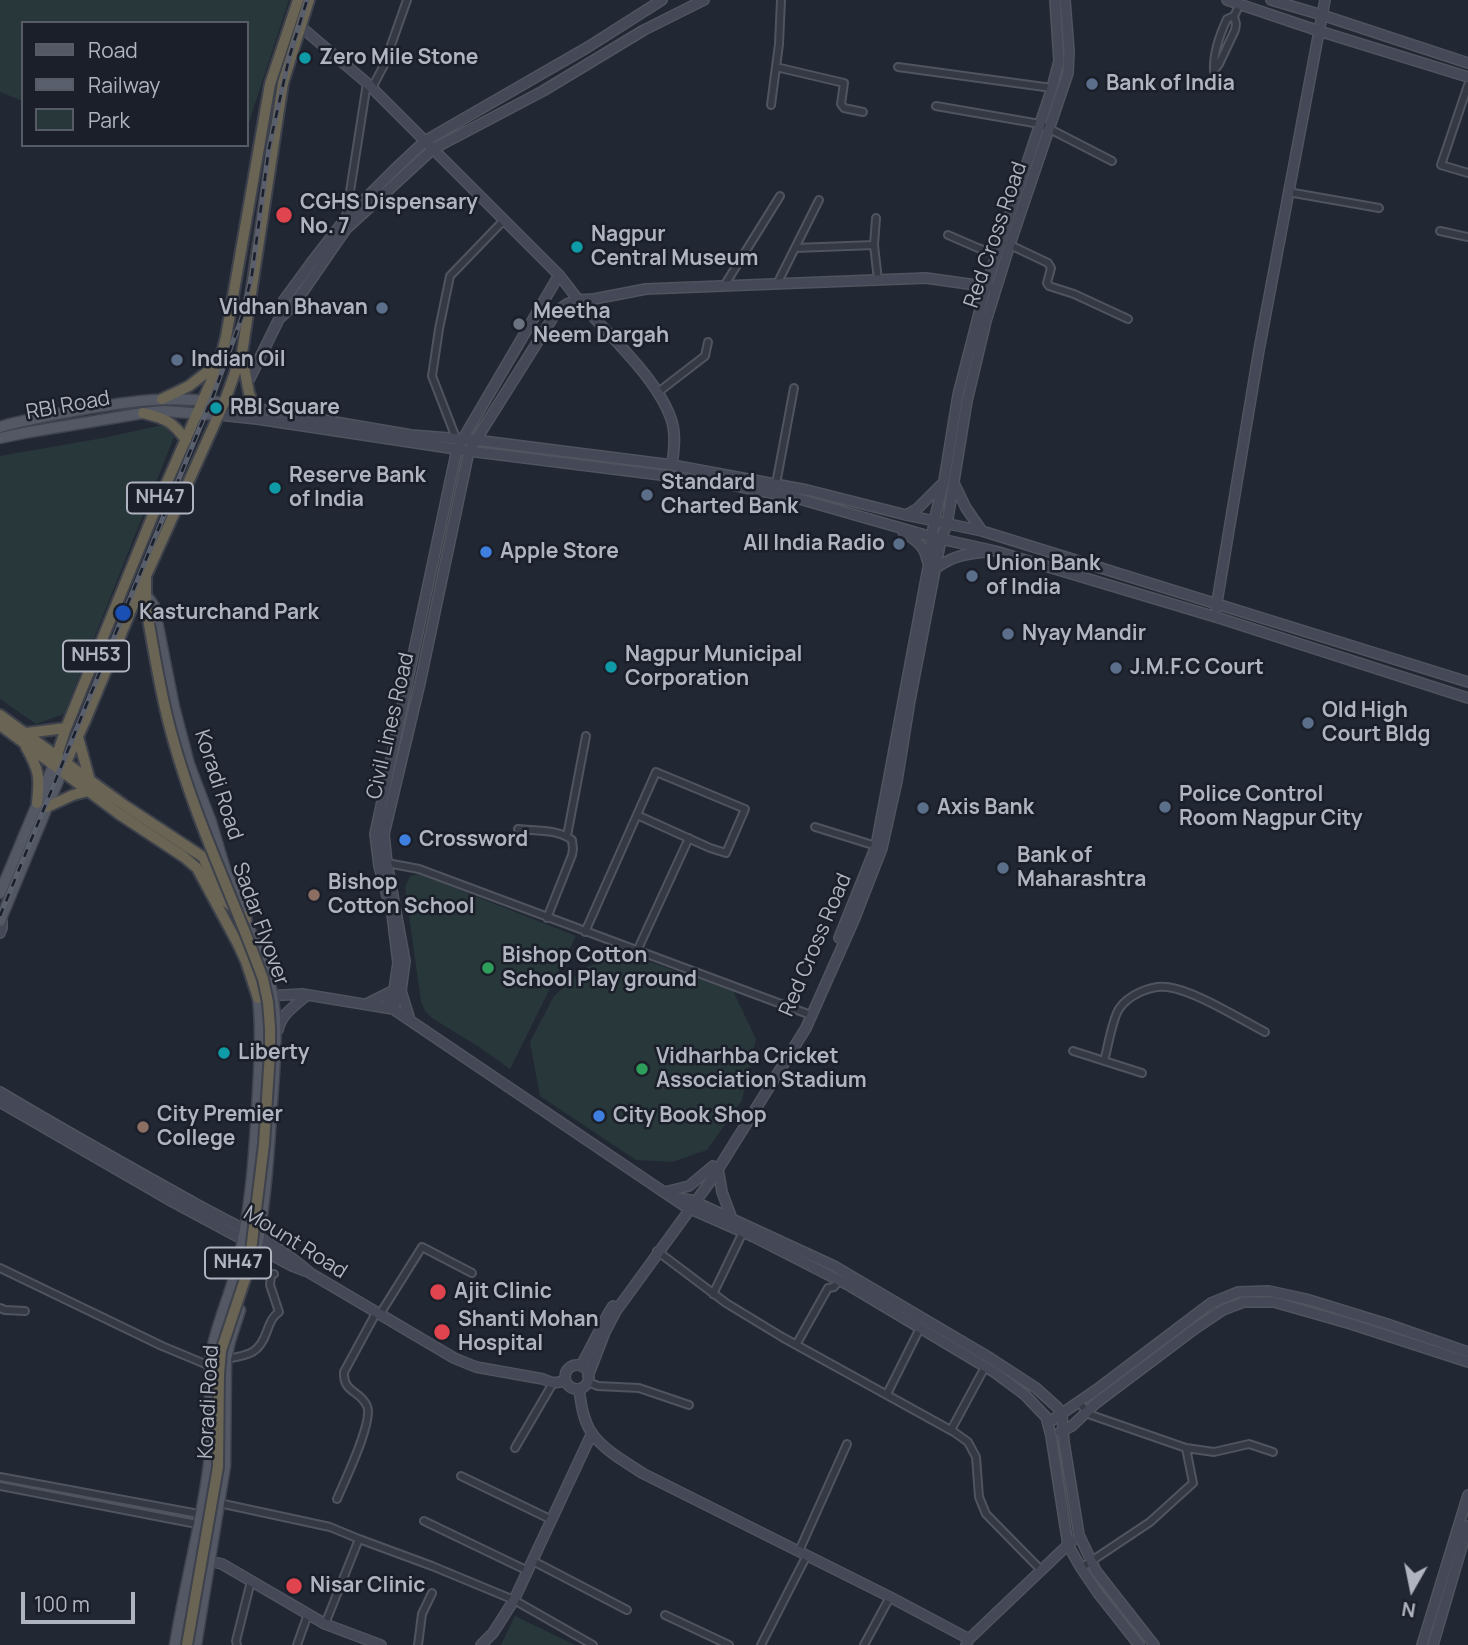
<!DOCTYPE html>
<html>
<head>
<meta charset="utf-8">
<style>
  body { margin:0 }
  #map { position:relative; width:1468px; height:1645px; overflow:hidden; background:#222734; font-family:Manrope,sans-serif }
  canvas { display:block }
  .legend { position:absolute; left:21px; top:21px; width:228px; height:126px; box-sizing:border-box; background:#1b1f29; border:2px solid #575b66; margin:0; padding:9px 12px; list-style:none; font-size:21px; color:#b0b4c1 }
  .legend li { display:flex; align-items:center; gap:14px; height:35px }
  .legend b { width:35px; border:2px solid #575b66 }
  .north { position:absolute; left:1377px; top:1554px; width:70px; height:70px; -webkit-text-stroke:5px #1b1f29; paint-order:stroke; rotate:189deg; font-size:19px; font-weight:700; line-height:28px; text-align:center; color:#b0b4c1 }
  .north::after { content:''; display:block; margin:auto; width:24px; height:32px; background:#b0b4c1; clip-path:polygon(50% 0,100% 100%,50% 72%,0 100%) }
  .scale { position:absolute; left:21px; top:1592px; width:114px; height:32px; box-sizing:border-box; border:4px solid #b0b4c1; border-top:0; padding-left:9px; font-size:21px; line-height:24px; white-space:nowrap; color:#b0b4c1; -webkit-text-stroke:5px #1b1f29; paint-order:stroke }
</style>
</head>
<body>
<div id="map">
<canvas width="1468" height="1645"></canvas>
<ul class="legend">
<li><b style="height:9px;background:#535864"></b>Road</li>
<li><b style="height:9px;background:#5a5f6d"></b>Railway</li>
<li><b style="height:19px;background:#283739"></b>Park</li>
</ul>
<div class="north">N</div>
<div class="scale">100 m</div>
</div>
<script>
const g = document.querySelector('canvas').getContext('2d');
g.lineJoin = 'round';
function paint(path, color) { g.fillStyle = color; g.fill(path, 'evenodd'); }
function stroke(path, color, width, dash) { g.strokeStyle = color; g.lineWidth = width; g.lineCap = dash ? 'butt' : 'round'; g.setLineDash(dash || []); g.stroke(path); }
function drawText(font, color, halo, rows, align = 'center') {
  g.font = font + ' Manrope,sans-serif'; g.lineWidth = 5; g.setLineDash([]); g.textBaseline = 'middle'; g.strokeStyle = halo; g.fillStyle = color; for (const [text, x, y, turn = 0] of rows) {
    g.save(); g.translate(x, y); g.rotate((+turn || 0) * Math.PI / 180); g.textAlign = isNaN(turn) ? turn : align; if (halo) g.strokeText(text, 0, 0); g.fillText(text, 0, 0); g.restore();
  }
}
paint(new Path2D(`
  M 0,0 L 289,0 L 248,125 L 247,125 L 247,23 L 23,23 L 23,101 L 0,92 Z
  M 163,425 L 174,437 L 64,714 L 36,724 L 0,699 L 0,456 L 103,438 Z
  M 419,874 L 576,936 L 510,1069 L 479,1047 L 432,1018 L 425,1011 L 421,1001 L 405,887 L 410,876 Z
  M 624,953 L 733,991 L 756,1039 L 742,1100 L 707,1150 L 672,1162 L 636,1160 L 540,1096 L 530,1042 L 554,996 L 584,968 Z
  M 515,1616 L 575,1645 L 501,1645 Z`), '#283739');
const street = new Path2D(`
  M 776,67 L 844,83 L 841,104 L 844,108 L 863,112
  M 898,67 L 1052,88
  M 1214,71 C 1213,54 1220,34 1227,19 L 1234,16 L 1240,4
  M 1214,71 L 1219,64 L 1235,30 L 1236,24 L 1234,16
  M 1468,85 L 1441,165 L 1468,173
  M 372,88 L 384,65 L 407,0
  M 771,105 L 779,44 L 781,0
  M 936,106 L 1040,124 L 1112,161
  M 1288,192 L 1379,208
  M 346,217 L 367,83
  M 876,218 L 874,245 L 878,280
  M 1440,231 L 1468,237
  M 948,235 L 978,248 L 997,255
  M 1008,244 L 1048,263 L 1051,268 L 1047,283 L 1049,286 L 1074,294 L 1128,319
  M 795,248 L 874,245
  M 777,284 L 819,200
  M 724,286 L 780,196
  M 657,393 L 705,356 L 708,342
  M 456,438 L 432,376 L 439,329 L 450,276 L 504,220
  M 776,484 L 794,388
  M 815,827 L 876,846
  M 518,829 C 535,831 558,829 572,840 L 573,849 L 572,855 L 547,918
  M 567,836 L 586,736
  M 387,863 L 419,869 L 808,1014
  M 585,932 L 656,772 L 745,809 L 726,853 L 710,848 L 637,815
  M 637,951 L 689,838
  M 1073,1051 L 1142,1073
  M 1104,1061 C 1108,1047 1112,1020 1119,1009 C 1128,995 1151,985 1167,987 C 1194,990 1240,1019 1265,1032
  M 657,1251 L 726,1303 L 782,1337 L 954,1432 L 968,1442 L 976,1457 L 979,1497 L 986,1514 L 1041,1570
  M 0,1268 L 162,1346 L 210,1366
  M 713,1294 L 743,1232
  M 0,1308 L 5,1310 L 25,1311
  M 380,1314 L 422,1247 L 472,1273
  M 796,1345 L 828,1288 L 834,1287 L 839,1280
  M 226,1359 C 249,1355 259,1354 267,1331 C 270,1323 272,1317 279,1312 L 270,1285 L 271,1275 L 274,1274
  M 588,1382 L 598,1386 L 639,1388 L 689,1405
  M 887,1394 L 920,1328
  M 1078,1402 L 1091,1415 L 1186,1448 L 1214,1452 L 1249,1444 L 1273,1452
  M 951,1430 L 985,1367
  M 515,1448 L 553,1383
  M 461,1476 L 552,1520
  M 0,1477 L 204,1515
  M 0,1486 L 202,1525
  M 337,1499 C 344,1482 374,1421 367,1406 C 360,1390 343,1393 344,1372 L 376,1313
  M 219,1503 L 330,1527 L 359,1539 L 325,1624
  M 424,1521 L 528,1571
  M 359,1539 L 432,1566 L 514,1600 L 593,1645
  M 799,1551 L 847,1444
  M 533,1561 L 627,1610
  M 1081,1568 L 1150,1522 L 1193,1483 L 1186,1448
  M 665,1615 L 729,1645
  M 237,1645 L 236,1641 L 251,1581
  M 297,1645 L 308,1614
  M 418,1645 L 422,1614 L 432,1593
  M 761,1645 L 807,1555
  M 864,1645 L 890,1597`);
const secondary = new Path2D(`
  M 1227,0 L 1319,31 L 1468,77
  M 1271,0 L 1322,15 L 1468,63
  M 301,27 L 367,83 L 559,275 C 568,286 576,298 586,309 C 614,340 660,382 672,422 C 676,435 674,451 672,465
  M 281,317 L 293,306 L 346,229 L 433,149 L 543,91 L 644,30 L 704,0
  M 247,384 L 279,319 L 284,300 L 311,263 L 346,218 L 393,171 L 425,141 L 588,47 L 662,0
  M 224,403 L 411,435 L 475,440 L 672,465 L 807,490 L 906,515 L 982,531 L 1468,682
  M 219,415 L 257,419 L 469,451 L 717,482 L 796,498 L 932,537 L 995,551 L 1219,618 L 1468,698
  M 954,483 L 966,508 L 982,531
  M 906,515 L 917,509 L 941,485
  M 903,532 C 914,539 925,546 927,560
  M 936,568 C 953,556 965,554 986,552
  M 1216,608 L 1259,350 L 1325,0
  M 0,933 L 2,928 L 2,916
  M 839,938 L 876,846 L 928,568 L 934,521 L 944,481 L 958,395 L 986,286 L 1052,88 L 1059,61 L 1055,0
  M 401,991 L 410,1020
  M 267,996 L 302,994 L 393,1009 L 686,1207 L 754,1237 L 850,1286 L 994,1372 L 1025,1395 L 1046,1417 L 1051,1436 L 1068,1545 L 1081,1568 L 1098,1593 L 1139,1645
  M 366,1004 L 392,991
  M 385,1007 L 394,990 L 398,963 L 392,914 L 379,866 L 375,834 L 457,449 L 559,275
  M 393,1009 L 401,991 L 405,961 L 387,863 L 384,834 L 420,683 L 469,451 L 557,311 L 567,304 L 578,300 L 594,299 L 646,289 L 926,278 L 990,287
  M 278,1030 C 281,1014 295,1006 307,995
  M 0,1092 C 65,1131 130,1167 196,1204 C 234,1225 278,1243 310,1273 L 454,1358 L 476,1367 L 543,1379 L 553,1383 L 566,1381
  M 0,1102 L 173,1202 L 292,1266 L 305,1271
  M 718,1169 L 722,1192 L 732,1219
  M 665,1192 L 689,1186 L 713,1166
  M 676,1198 L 691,1200 L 834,1266 L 990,1358 L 1036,1388 L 1057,1407 L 1062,1415 L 1064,1442 L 1079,1535 L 1096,1571 L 1154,1645
  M565 1377a12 12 0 1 1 24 0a12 12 0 1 1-24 0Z
  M 581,1366 L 608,1314 L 613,1306
  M 588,1376 L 605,1332 L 616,1311 L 712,1179 L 806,1028 L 854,920 L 882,848 L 897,781 L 910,700 L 941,539 L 947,524 L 967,401 L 986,321 L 1010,244 L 1068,73 L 1069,51 L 1065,0
  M 579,1389 C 581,1404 583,1419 591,1432 C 603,1450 627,1463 644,1474 L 890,1597 L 969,1639
  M 1048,1423 L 1096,1390 L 1211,1303 L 1238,1292 L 1269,1291 L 1306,1299 L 1387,1324 L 1468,1352
  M 1060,1432 L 1072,1426 L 1095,1404 L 1196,1328 L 1223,1310 L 1244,1302 L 1274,1302 L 1351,1324 L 1468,1362
  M 209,1561 L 222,1564 L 325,1624 L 381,1645
  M 481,1645 L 493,1633 L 514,1600 L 592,1433
  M 966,1645 L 969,1639 L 1072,1541
  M 1422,1645 L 1468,1495
  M 1433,1645 L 1468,1526`);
const primary = new Path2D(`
  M 0,427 C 26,419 53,415 79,410 C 132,401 171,395 224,403
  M 0,438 L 29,432 L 143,413 L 163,411 L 219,415
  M 147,596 L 154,606 L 174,707 L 189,764 L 211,822 L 225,869 L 269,977 C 271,991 275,1005 275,1019 C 277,1051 273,1084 271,1116 C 268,1166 264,1217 253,1266
  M 0,893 L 54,764
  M 0,921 L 62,771
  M 175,1645 C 185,1582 203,1520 210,1456 C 214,1423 206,1389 211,1355 C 216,1324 231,1294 238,1263 C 250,1213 254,1161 257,1110 C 259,1073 262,1035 258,998
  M 196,1645 L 225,1466 L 226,1359 L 230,1341 L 240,1310`);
const highway = new Path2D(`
  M 242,356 L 249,393 L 255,409
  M 162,399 L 189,386 L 216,365
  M 143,413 C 166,419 171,420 186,440
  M 146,577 L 146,606 L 149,624
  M 0,715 L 124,805 L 203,857 L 224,900 L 246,919
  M 0,725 L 119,814 L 184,857 L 197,868 L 238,944 L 246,961 L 258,998
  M 26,733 L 66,728
  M 78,737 L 90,781
  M 26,747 C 39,770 40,776 37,803
  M 54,764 L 66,728 L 157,505 L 220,361 L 226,337 L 270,84 L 298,0
  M 62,771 L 85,721 L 136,598 L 224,403 L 242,353 L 283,83 L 309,0
  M 47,807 L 73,795 L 88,791`);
stroke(street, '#50545f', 10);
stroke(secondary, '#50545f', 12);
stroke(primary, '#3f434e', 13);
stroke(highway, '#3d414c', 14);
stroke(street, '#353944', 6);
stroke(secondary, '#444857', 9);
stroke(primary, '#535864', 10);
stroke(highway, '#696453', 10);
const rail = new Path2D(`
  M 0,916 L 214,393 L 242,317 L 252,274 L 269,148 L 289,58 L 307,0`);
stroke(rail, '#5a5f6d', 5);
stroke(rail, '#1b1f29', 2.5, [8]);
const highwayBridge = new Path2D(`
  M 149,624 C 156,663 162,702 173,739 C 196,822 234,899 263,979 L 268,1002 L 270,1028 L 270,1053 L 264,1144 L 251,1251 L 247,1273 L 221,1351 L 219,1374 L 218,1467 L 187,1645`);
stroke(highwayBridge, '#3d414c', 14, []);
stroke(highwayBridge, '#696453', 10);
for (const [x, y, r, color] of [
  [305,58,7,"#0f9aa8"],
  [1092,84,7,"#5c6f8a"],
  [284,215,9,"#e0444e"],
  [577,247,7,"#0f9aa8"],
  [382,308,7,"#5c6f8a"],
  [519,324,7,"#6b7280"],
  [177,360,7,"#5c6f8a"],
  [216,408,7,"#0f9aa8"],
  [275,488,7,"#0f9aa8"],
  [647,495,7,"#5c6f8a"],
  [899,544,7,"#5c6f8a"],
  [486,552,7,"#3f7fe0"],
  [972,576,7,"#5c6f8a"],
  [123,613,9,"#1a4fb4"],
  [1008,634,7,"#5c6f8a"],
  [611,667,7,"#0f9aa8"],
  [1116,668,7,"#5c6f8a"],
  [1308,723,7,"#5c6f8a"],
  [1165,807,7,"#5c6f8a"],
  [923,808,7,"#5c6f8a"],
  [405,840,7,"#3f7fe0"],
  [1003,868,7,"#5c6f8a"],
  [314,895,7,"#8d6e63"],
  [488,968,7,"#2e9e5b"],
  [224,1053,7,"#0f9aa8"],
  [642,1069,7,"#2e9e5b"],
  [599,1116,7,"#3f7fe0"],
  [143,1127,7,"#8d6e63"],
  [438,1292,9,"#e0444e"],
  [442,1332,9,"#e0444e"],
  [294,1586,9,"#e0444e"]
]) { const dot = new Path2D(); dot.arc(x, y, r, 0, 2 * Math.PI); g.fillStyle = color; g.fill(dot); stroke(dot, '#1b1f29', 2.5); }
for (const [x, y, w] of [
  [160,498,66],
  [96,656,66],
  [238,1263,66]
]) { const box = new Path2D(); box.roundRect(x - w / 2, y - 15.5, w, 31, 5); g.fillStyle = '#1b1f29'; g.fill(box); stroke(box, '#b0b4c1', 2); }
drawText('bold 19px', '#b0b4c1', null, [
  ["NH47",160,498],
  ["NH53",96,656],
  ["NH47",238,1263]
]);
drawText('bold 21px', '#b0b4c1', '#1b1f29', [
  ["Zero Mile Stone",319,58],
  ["Bank of India",1106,84],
  ["CGHS Dispensary",300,203],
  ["No. 7",300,227],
  ["Nagpur",591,235],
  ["Central Museum",591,259],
  ["Vidhan Bhavan",368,308,"right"],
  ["Meetha",533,312],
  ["Neem Dargah",533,336],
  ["Indian Oil",191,360],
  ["RBI Square",230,408],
  ["Reserve Bank",289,476],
  ["of India",289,500],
  ["Standard",661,483],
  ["Charted Bank",661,507],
  ["All India Radio",885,544,"right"],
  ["Apple Store",500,552],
  ["Union Bank",986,564],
  ["of India",986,588],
  ["Kasturchand Park",139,613],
  ["Nyay Mandir",1022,634],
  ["Nagpur Municipal",625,655],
  ["Corporation",625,679],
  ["J.M.F.C Court",1130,668],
  ["Old High",1322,711],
  ["Court Bldg",1322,735],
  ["Police Control",1179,795],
  ["Room Nagpur City",1179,819],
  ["Axis Bank",937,808],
  ["Crossword",419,840],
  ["Bank of",1017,856],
  ["Maharashtra",1017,880],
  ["Bishop",328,883],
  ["Cotton School",328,907],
  ["Bishop Cotton",502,956],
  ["School Play ground",502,980],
  ["Liberty",238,1053],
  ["Vidharhba Cricket",656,1057],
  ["Association Stadium",656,1081],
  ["City Premier",157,1115],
  ["College",157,1139],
  ["City Book Shop",613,1116],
  ["Ajit Clinic",454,1292],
  ["Shanti Mohan",458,1320],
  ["Hospital",458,1344],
  ["Nisar Clinic",310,1586]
], 'left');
drawText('21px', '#b0b4c1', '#1b1f29', [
  ["Red Cross Road",996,235,-71],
  ["RBI Road",68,406,-10],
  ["Civil Lines Road",391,726,-77],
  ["Koradi Road",218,785,72],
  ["Sadar Flyover",260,924,70],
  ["Red Cross Road",816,945,-67],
  ["Mount Road",295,1243,32],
  ["Koradi Road",209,1402,-87]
]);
</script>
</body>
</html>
